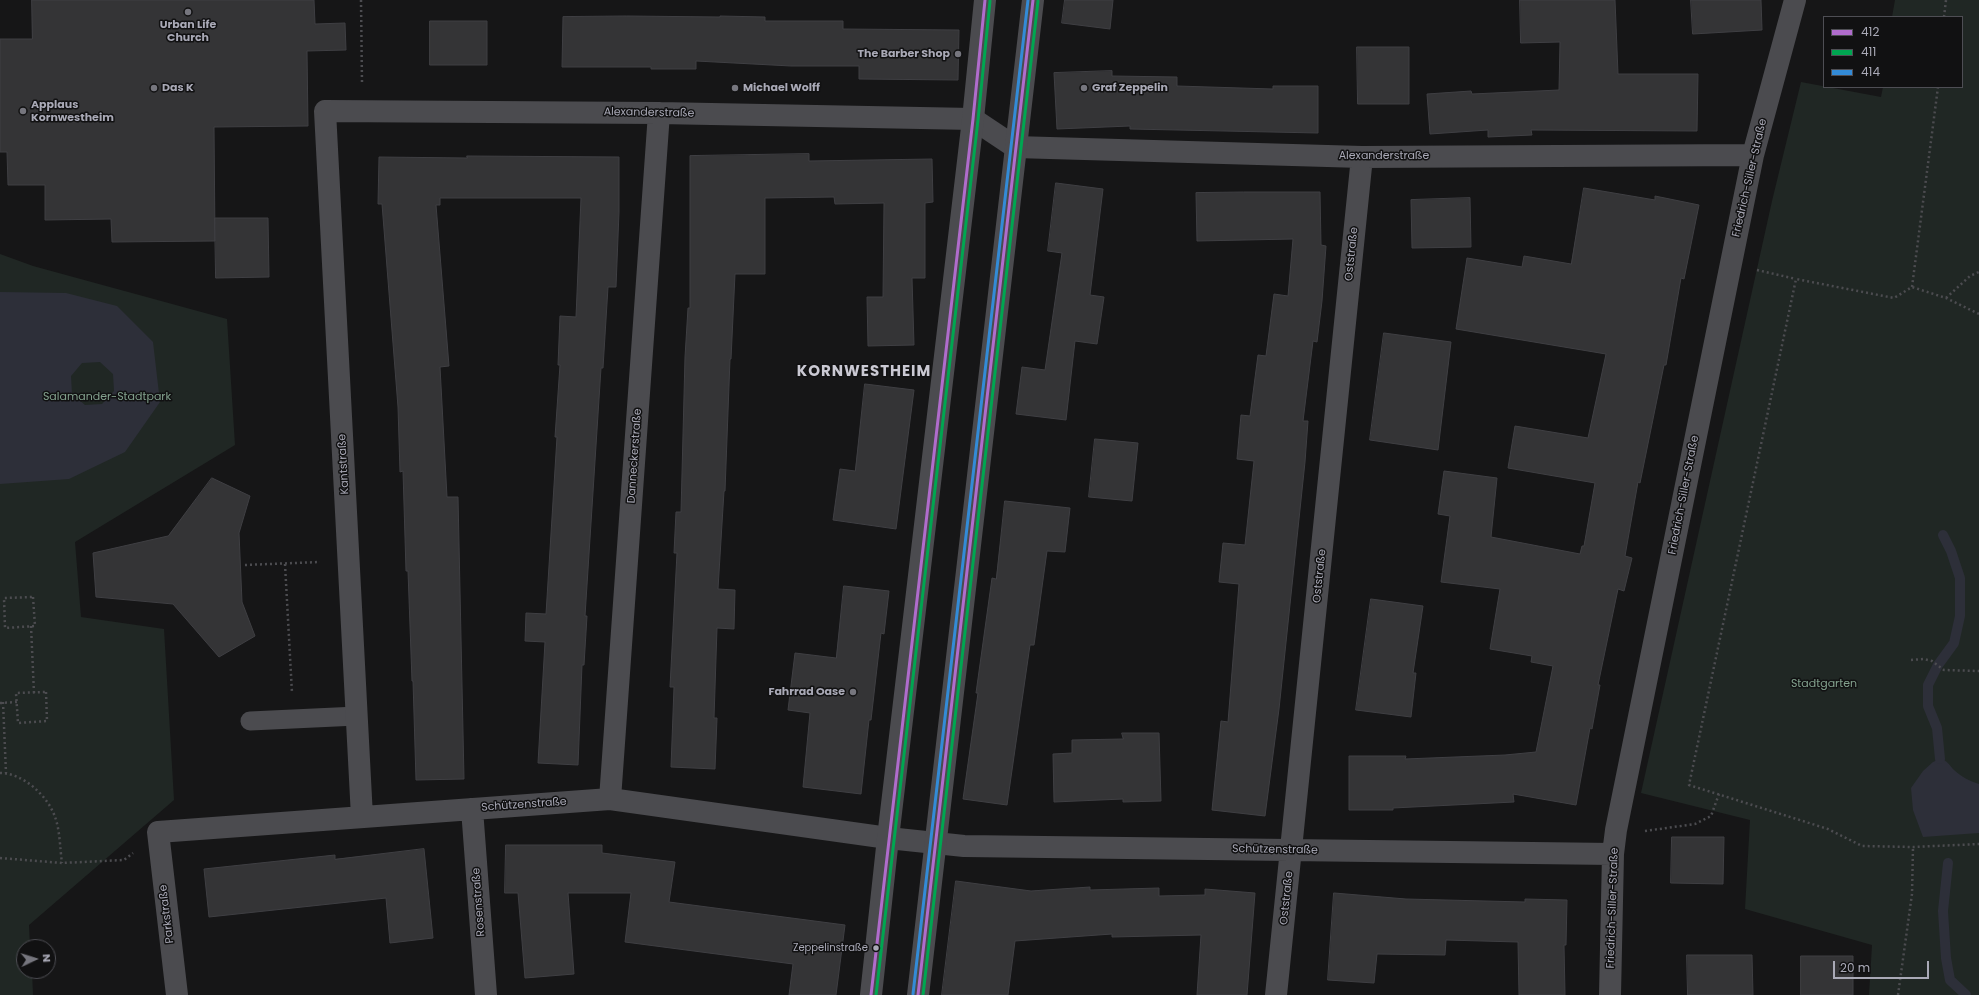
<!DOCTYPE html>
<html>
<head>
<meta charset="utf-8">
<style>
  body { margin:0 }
  #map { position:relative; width:1979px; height:995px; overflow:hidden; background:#161617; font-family:Poppins,sans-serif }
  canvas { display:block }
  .legend { position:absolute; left:1823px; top:16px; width:140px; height:72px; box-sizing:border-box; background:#111112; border:1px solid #4e4e54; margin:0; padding:5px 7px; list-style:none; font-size:12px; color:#a9a9b6 }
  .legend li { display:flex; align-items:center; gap:8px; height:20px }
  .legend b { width:20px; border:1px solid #4e4e54 }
  .north { position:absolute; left:16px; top:939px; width:40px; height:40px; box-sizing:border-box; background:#111112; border:1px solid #4e4e54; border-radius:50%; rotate:86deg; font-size:11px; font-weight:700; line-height:16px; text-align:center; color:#a9a9b6 }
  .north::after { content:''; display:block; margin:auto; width:14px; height:18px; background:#76767e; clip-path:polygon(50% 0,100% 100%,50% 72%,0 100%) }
  .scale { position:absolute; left:1833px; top:961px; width:96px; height:18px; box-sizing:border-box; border:2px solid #a9a9b6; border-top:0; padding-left:5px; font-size:12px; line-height:14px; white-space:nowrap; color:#a9a9b6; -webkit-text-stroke:3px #111112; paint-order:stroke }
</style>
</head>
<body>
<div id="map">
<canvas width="1979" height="995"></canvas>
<ul class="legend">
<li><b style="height:5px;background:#b06ccc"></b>412</li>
<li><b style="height:5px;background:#00a651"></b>411</li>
<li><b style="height:5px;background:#338bd7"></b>414</li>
</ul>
<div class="north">N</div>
<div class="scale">20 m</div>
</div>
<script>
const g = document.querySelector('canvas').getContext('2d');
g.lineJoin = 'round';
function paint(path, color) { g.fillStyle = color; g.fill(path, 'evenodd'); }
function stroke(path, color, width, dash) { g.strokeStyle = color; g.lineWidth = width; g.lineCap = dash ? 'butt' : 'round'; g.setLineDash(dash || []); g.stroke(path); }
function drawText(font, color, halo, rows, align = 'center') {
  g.font = font + ' Poppins,sans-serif'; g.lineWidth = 3; g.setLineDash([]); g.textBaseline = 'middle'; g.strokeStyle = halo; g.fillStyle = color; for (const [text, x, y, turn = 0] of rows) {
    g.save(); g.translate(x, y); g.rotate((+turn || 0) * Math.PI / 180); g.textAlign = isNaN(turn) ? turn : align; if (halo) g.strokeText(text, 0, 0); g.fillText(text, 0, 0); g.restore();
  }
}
paint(new Path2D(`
  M 1895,0 L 1979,0 L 1979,995 L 1869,995 L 1872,945 L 1745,909 L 1750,820 L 1641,793 L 1772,201 L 1801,82 L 1881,97 L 1883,87 L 1962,87 L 1962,17 L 1892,17 Z
  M 0,254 L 33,266 L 227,319 L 235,445 L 75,542 L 81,617 L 164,629 L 174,800 L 29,925 L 30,947 L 24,947 L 24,971 L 32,971 L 33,995 L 0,995 Z`), '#202724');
paint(new Path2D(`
  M 0,292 L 66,293 L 117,306 L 153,342 L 160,402 L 125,452 L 69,479 L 0,484 ZM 100,362 L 113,374 L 114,391 L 102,404 L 85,405 L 72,394 L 71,376 L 82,363 Z
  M 1940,759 C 1947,760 1949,765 1954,770 C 1962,777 1969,781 1979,784 L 1979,833 L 1923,837 L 1913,810 L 1911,788 L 1923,771 L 1933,762 Z`), '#2d2f39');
stroke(new Path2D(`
  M 1940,759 L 1937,728 L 1928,706 L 1928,685 L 1938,665 L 1954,643 L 1960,616 L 1960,578 L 1951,551 L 1943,535
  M 1948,863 L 1943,911 L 1946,958 L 1950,980 L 1966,995`), '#2d2f39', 10);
const building = new Path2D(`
  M 32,0 L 314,0 L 315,24 L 345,23 L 346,50 L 307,51 L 308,126 L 214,127 L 215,241 L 112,242 L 111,219 L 45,220 L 45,185 L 8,185 L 7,152 L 0,152 L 0,39 L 32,39 Z
  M 1065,0 L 1113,0 L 1110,29 L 1062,23 Z
  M 1520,0 L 1615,0 L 1618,74 L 1698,74 L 1697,131 L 1531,130 L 1532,135 L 1488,137 L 1488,130 L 1430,134 L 1427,94 L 1471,91 L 1472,94 L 1559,90 L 1560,42 L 1521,43 Z
  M 1691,0 L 1761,0 L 1762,30 L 1693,34 Z
  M 627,16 L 720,17 L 720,16 L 765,17 L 765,21 L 843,21 L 843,29 L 959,30 L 958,80 L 859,79 L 859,66 L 791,66 L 696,61 L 696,69 L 651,69 L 651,67 L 562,67 L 563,17 Z
  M 430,21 L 487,21 L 487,65 L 430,65 Z
  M 1357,47 L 1409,47 L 1409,104 L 1358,104 Z
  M 1112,71 L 1112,76 L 1177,77 L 1177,86 L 1273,89 L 1273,86 L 1318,86 L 1318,133 L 1130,129 L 1130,126 L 1057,129 L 1054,73 Z
  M 809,154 L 809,161 L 932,159 L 933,202 L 925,203 L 925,278 L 912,278 L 914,345 L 868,346 L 867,297 L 883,297 L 884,203 L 835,204 L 834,197 L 765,198 L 765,274 L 735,274 L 731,359 L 730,359 L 725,491 L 724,491 L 718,589 L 735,590 L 734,629 L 717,628 L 714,718 L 717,718 L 715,769 L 671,767 L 674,687 L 670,687 L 677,553 L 674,553 L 676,512 L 681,512 L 685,357 L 688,308 L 690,308 L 690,156 Z
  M 467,156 L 619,157 L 619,212 L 616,287 L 608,287 L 603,368 L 601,368 L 585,616 L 587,616 L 584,665 L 582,665 L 578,765 L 538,763 L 545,642 L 525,641 L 526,613 L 546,614 L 557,437 L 555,437 L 560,365 L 558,365 L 560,316 L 576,317 L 581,198 L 440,198 L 440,205 L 436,205 L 449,366 L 440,367 L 447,497 L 458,497 L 464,779 L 416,780 L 413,681 L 412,681 L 408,571 L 406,571 L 403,471 L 400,472 L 398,407 L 382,204 L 378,204 L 379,157 L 467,158 Z
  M 1056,183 L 1103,189 L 1090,295 L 1104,297 L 1097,344 L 1075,341 L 1066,420 L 1016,414 L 1022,367 L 1045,370 L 1062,253 L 1048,251 Z
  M 1584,188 L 1655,200 L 1655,196 L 1699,205 L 1684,279 L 1681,278 L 1666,365 L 1664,365 L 1640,483 L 1638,482 L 1625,556 L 1632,558 L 1624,591 L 1618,589 L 1598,685 L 1600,685 L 1592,729 L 1590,728 L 1576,805 L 1513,794 L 1514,802 L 1393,808 L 1393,810 L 1349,810 L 1349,756 L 1406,756 L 1405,759 L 1505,755 L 1536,752 L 1553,666 L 1531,662 L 1532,656 L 1490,649 L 1500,589 L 1441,582 L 1450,516 L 1438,514 L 1444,471 L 1497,478 L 1491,537 L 1580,554 L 1582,546 L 1584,546 L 1595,483 L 1508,468 L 1515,426 L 1588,438 L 1606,354 L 1456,329 L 1467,258 L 1522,267 L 1524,256 L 1571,264 Z
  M 1244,192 L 1320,192 L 1321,245 L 1326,246 L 1322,301 L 1317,342 L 1313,341 L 1303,421 L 1308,421 L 1305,462 L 1279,709 L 1265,816 L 1212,810 L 1221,721 L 1228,722 L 1239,584 L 1219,582 L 1223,543 L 1245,545 L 1254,461 L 1237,459 L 1241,415 L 1250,416 L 1258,355 L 1266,356 L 1274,294 L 1288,296 L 1293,239 L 1197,241 L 1196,193 Z
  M 1470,198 L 1471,247 L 1412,248 L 1411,200 Z
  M 215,218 L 268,218 L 269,277 L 216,278 Z
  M 1384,333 L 1451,342 L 1438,450 L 1370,440 Z
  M 865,384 L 914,390 L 896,529 L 833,520 L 840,469 L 855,471 Z
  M 1095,439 L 1138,443 L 1132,501 L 1089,497 Z
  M 212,478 L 250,496 L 239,533 L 242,602 L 255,636 L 219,657 L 173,604 L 96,597 L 93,553 L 168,536 Z
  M 1005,501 L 1070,508 L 1065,552 L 1047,551 L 1034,645 L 1030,645 L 1007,805 L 963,799 L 978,693 L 976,693 L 992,578 L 996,579 Z
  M 844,586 L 889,591 L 884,634 L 881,633 L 871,720 L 869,720 L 861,794 L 803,787 L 810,713 L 788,710 L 795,653 L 836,658 Z
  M 1371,599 L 1423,606 L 1413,673 L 1416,673 L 1411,717 L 1356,710 Z
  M 1122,733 L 1159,733 L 1161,801 L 1123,802 L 1123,799 L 1054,802 L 1053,754 L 1072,753 L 1072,740 L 1123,739 Z
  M 1672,837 L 1724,837 L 1723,884 L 1671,883 Z
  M 506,845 L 602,845 L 602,853 L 675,862 L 669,902 L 845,925 L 836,995 L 789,995 L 793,964 L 625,942 L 631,893 L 568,893 L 574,974 L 525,978 L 518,893 L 505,893 Z
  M 424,849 L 433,938 L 390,943 L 386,898 L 209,917 L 204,869 L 335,855 L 335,859 Z
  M 956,881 L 1031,891 L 1090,887 L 1090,890 L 1159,888 L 1159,896 L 1205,895 L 1205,889 L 1255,893 L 1247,995 L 1197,995 L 1201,935 L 1112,937 L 1112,934 L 1015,941 L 1008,995 L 942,995 Z
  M 1334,893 L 1406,899 L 1525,902 L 1525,899 L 1567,900 L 1566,945 L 1564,945 L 1565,995 L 1519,995 L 1518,942 L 1446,940 L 1445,955 L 1377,954 L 1374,983 L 1328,980 Z
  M 1687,955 L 1752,955 L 1753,995 L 1688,995 Z
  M 1801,956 L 1853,956 L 1853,995 L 1801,995 Z`);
paint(building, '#343436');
stroke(building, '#3f3f43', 1);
stroke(new Path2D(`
  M 361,0 L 362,83
  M 1944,17 L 1946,0
  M 1757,270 L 1796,279
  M 1912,287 L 1938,87
  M 1946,298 L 1970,276 L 1979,272
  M 1979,314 L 1946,298 L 1912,287 L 1894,298 L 1796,279 L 1689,785 L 1828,829 L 1862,846 L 1913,847 L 1979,844
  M 285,564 L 292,693
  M 245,565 L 320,562
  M 33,597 L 35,626 L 5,628 L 4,598 Z
  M 31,626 L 34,693
  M 1911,660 L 1924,659 L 1932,661 L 1944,670 L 1979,671
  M 46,692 L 47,721 L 18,723 L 16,693 Z
  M 3,702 L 6,773
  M 0,703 L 17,702
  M 0,773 C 23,773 48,796 55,817 C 60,830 60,849 62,863
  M 1645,831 L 1695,824 L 1711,816 L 1719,794
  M 0,858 L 62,863 L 124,860 L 133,853
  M 1898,995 L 1912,894 L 1913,847`), '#4c4c50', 2.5, [2, 3]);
stroke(new Path2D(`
  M 250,721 L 357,716`), '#4b4b4f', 19);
stroke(new Path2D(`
  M 610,799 L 659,113
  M 472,809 L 486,995
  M 362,817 L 325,111 L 659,113 L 973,119 L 1015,147 L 1362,157 L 1753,155
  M 177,995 L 158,832 L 610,799 L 888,838 L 964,846 L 1613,854
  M 1276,995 L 1362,157
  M 1610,995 L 1613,854 L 1616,830 L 1753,155 L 1795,0`), '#4b4b4f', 22);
stroke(new Path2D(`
  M 871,995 L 888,838 L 973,119 L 985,0
  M 918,995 L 1033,0`), '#4b4b4f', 22);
stroke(new Path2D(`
  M 871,995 L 973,119 L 985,0
  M 918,995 L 1033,0`), '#b06ccc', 3);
stroke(new Path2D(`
  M 876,995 L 978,120 L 990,1
  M 923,995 L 1038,1`), '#00a651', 3);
stroke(new Path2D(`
  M 913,994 L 1028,0`), '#338bd7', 3);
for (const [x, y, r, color] of [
  [188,12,4,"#76767e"],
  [958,54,4,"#76767e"],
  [154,88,4,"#76767e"],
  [735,88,4,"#76767e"],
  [1084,88,4,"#76767e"],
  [23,111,4,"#76767e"],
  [853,692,4,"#76767e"],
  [876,948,3.5,"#a9a9b6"]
]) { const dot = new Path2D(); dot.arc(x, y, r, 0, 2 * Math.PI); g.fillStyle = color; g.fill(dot); stroke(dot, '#111112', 1.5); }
drawText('10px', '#a9a9b6', '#111112', [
  ["Zeppelinstraße",868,948]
], 'right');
drawText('bold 11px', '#a9a9b6', '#111112', [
  ["Urban Life",188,25,"center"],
  ["Church",188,38,"center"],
  ["The Barber Shop",950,54,"right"],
  ["Das K",162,88],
  ["Michael Wolff",743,88],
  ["Graf Zeppelin",1092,88],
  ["Applaus",31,105],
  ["Kornwestheim",31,118],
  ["Fahrrad Oase",845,692,"right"]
], 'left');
drawText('11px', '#a9a9b6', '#111112', [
  ["Alexanderstraße",649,113,1],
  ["Alexanderstraße",1384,156],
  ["Friedrich-Siller-Straße",1750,178,-77],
  ["Oststraße",1352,254,-84],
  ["Danneckerstraße",635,456,-86],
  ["Kantstraße",344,464,-93],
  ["Friedrich-Siller-Straße",1684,495,-79],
  ["Oststraße",1320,576,-84],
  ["Schützenstraße",524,805,-4],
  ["Schützenstraße",1275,850,1],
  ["Oststraße",1287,898,-84],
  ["Rosenstraße",479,902,-94],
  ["Friedrich-Siller-Straße",1613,908,-88],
  ["Parkstraße",167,914,-97]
]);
drawText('11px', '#82a08d', '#111112', [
  ["Salamander-Stadtpark",107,397],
  ["Stadtgarten",1824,684]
]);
g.letterSpacing = '1px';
drawText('bold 15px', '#cac9d3', '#111112', [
  ["KORNWESTHEIM",864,372]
]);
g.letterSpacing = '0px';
</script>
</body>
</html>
